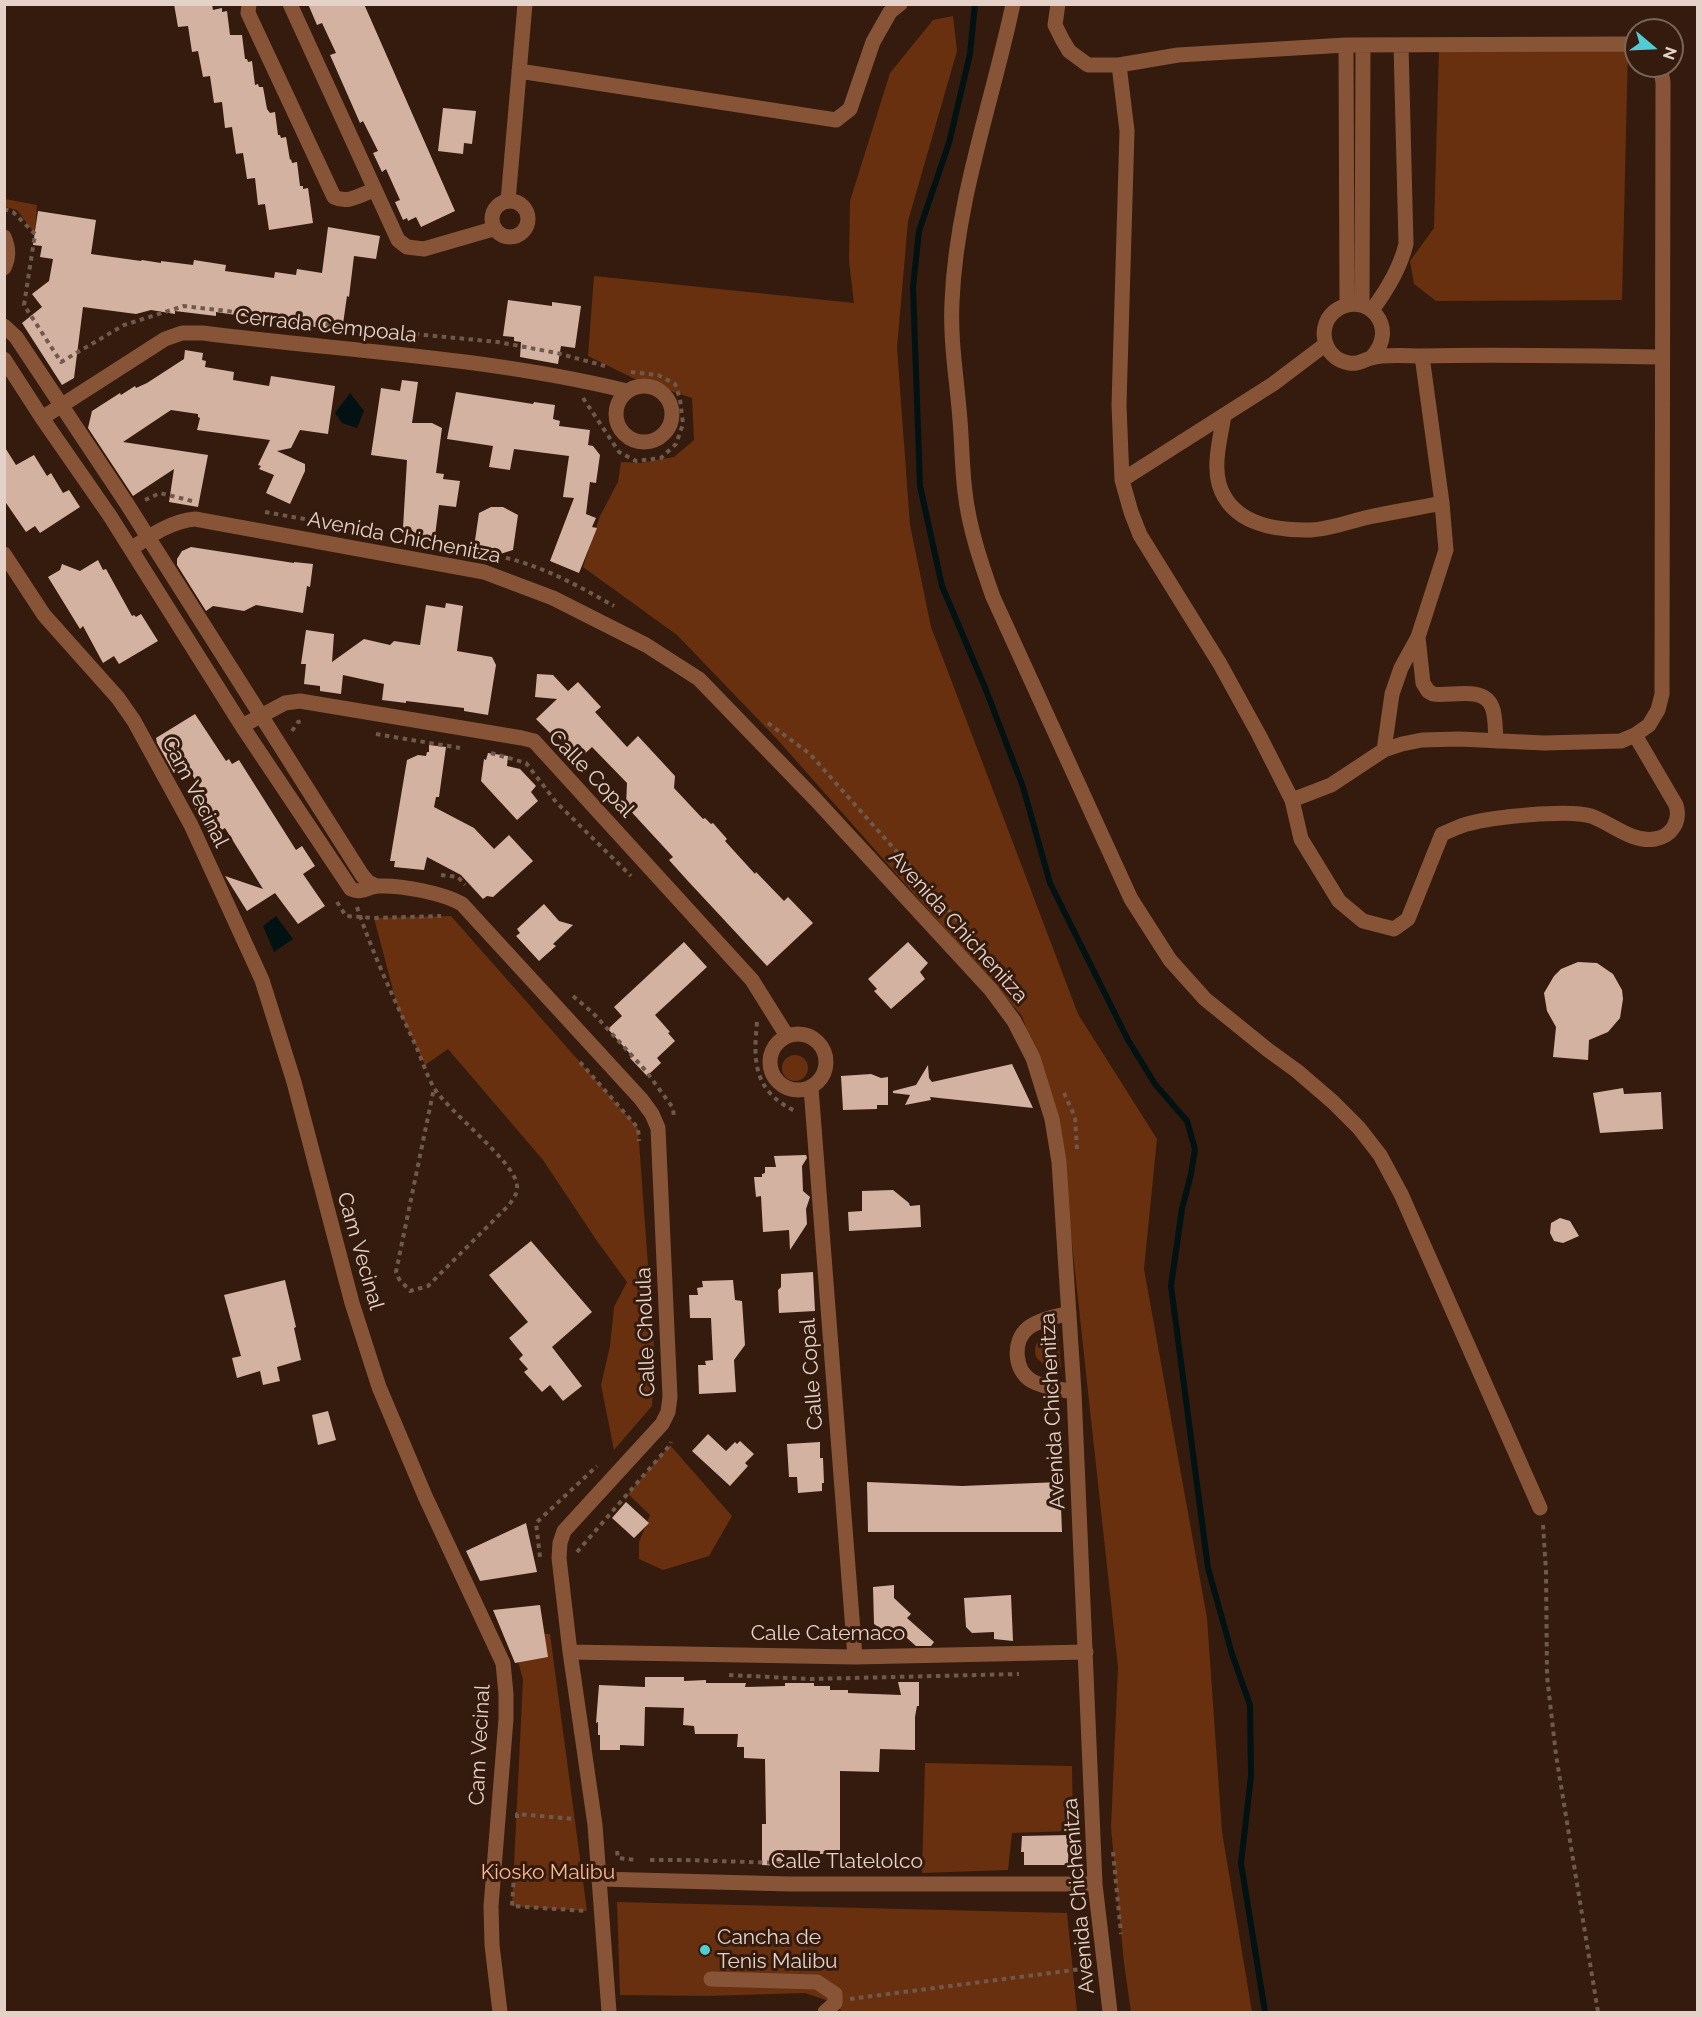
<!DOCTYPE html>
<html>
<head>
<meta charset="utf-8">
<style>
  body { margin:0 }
  #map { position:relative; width:1702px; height:2017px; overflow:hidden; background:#341b0d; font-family:Raleway,sans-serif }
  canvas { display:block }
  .frame { position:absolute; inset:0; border:6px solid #e4d2c9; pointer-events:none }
  .north { position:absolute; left:1624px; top:18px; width:60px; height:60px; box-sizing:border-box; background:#341b0d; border:2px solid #7a6458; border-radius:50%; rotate:109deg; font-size:16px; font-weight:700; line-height:24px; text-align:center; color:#e4d2c9 }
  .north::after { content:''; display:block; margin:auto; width:21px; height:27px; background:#51ccd4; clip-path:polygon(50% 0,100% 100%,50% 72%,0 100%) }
</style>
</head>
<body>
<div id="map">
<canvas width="1702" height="2017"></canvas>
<div class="frame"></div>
<div class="north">N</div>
</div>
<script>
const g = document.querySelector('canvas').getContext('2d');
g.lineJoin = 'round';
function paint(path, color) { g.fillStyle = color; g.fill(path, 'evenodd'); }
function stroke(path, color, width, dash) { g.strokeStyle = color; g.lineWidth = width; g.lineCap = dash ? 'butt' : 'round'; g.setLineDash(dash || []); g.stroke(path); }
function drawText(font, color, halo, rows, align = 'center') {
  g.font = font + ' Raleway,sans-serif'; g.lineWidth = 6; g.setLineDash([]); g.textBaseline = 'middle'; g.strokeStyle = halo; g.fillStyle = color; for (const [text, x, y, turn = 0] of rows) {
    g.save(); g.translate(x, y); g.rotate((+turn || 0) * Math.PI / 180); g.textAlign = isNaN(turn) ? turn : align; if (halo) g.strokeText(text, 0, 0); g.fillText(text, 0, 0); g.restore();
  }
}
paint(new Path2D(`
  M 953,16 L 957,51 L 908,221 L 897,348 L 910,525 L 931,627 L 1078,1014 L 1157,1139 L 1144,1269 L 1207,1618 L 1222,1832 L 1252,2012 L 1131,2012 L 1124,1963 L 1111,1828 L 1118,1667 L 1089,1401 L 1060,1132 L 1022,1016 L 777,739 L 677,635 L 583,567 L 600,516 L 618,482 L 621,462 L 640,463 L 674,457 L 694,440 L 692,398 L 637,380 L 588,356 L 594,276 L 854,303 L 849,261 L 850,201 L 890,73 L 933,20 Z
  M 1439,48 L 1628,49 L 1622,300 L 1436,301 L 1414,284 L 1410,261 L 1434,228 Z
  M 5,199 L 37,205 L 35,234 L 17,210 L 5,207 Z
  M 451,916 L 638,1128 L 655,1362 L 652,1406 L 614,1450 L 601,1385 L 610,1346 L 614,1307 L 627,1282 L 597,1241 L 543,1160 L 448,1049 L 425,1065 L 398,1009 L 374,918 Z
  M782 1068a13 13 0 1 1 26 0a13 13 0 1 1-26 0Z
  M 1058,1332 L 1061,1367 L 1046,1367 L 1036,1357 C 1032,1340 1043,1335 1058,1332 Z
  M 670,1445 L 732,1516 L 709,1556 L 663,1570 L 639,1559 L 639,1542 L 650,1515 L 628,1494 Z
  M 511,1634 L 550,1634 L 587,1911 L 512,1906 L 523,1680 Z
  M 925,1763 L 1072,1766 L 1073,1831 L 1012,1833 L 1008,1870 L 922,1873 Z
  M 617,1902 L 1067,1913 L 1077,2012 L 842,2012 L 835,2003 L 805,1993 L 707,1996 L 620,1995 Z`), '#68300f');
paint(new Path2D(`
  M 350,393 L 364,411 L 357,428 L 342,423 L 335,413 Z
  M 276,916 L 293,939 L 274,952 L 263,926 Z`), '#021213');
stroke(new Path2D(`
  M 975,4 L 970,54 L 949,143 L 919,231 L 913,287 L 920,486 L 942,586 L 986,690 L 1023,787 L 1050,883 L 1128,1040 L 1155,1084 L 1187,1121 L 1195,1149 L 1191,1174 L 1182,1209 L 1171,1286 L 1208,1568 L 1232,1654 L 1250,1705 L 1251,1776 L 1241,1863 L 1265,2012`), '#021213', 6);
paint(new Path2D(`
  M 174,4 L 212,4 L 213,10 L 222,8 L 222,12 L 227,11 L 230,35 L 242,35 L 245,59 L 247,59 L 248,62 L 252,61 L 255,85 L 258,84 L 259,87 L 263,87 L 267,109 L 270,113 L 275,112 L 278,135 L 280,135 L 281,138 L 286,137 L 290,160 L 291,159 L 292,163 L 297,162 L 300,186 L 303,186 L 303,189 L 308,188 L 313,223 L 269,230 L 265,204 L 258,205 L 255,178 L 247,179 L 243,153 L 236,154 L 232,127 L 225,128 L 222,102 L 214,103 L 210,76 L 203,77 L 198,51 L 192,52 L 188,26 L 178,27 Z
  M 308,4 L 364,4 L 455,211 L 421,227 L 416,217 L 408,221 L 407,218 L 403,220 L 395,202 L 400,200 L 386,169 L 382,172 L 373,153 L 378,151 L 363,121 L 360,123 L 330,55 L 336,53 L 322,23 L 317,25 Z
  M 443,108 L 476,111 L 472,144 L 464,143 L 463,154 L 438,151 Z
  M 38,211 L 96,220 L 91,254 L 141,261 L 142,260 L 161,263 L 161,261 L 193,265 L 194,260 L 226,265 L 225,271 L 274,278 L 275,272 L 296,275 L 297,269 L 322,273 L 328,227 L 380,236 L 376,259 L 354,256 L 349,297 L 347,296 L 342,331 L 216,312 L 216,316 L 175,311 L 175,314 L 151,310 L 136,314 L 83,307 L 74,378 L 62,385 L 22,323 L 42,307 L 32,294 L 49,281 L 53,259 L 40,257 L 42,246 L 33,245 Z
  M 508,300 L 552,306 L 552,302 L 581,306 L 575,348 L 561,346 L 558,364 L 520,357 L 521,342 L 514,341 L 514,337 L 503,336 Z
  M 185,350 L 203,353 L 202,360 L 206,361 L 205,367 L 234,372 L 233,380 L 269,386 L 271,376 L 335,386 L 328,434 L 300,430 L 291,448 L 277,451 L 305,464 L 305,471 L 290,504 L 266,493 L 274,475 L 259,469 L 261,466 L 258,465 L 270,440 L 197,430 L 200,418 L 198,417 L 198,414 L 171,410 L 123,442 L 208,455 L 198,507 L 169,502 L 174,469 L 133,496 L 88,428 L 92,411 L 120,393 L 121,395 L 135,386 L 136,388 L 147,383 L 184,359 Z
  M 402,380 L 418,382 L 412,423 L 432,423 L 442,428 L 436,473 L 444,474 L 443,479 L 460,481 L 456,507 L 439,505 L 434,543 L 421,541 L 411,529 L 403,528 L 407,460 L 371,455 L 381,388 L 400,391 Z
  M 456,392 L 533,404 L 534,402 L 555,405 L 553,419 L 560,421 L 559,426 L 590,430 L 588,445 L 593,446 L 600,455 L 596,483 L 590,482 L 586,514 L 596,518 L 592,527 L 597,528 L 579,573 L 550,561 L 574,498 L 563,497 L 569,456 L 514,449 L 510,470 L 489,467 L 493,446 L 447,439 Z
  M 4,446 L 16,465 L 34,455 L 47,476 L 51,473 L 63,493 L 69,490 L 80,507 L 40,533 L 35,526 L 26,532 L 4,500 Z
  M 491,507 L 503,507 L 518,515 L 513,550 L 500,554 L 492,553 L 492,556 L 473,554 L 479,513 Z
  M 191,547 L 294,563 L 294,562 L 313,564 L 310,587 L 307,586 L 303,613 L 256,605 L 244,611 L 213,606 L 206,611 L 177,565 L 177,559 L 182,551 Z
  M 98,560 L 103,570 L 106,569 L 132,616 L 134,615 L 136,617 L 141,614 L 158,641 L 119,664 L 114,656 L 103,663 L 83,626 L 80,629 L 48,577 L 60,570 L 62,564 L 80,571 Z
  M 446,603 L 463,606 L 457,651 L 492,657 L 496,665 L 488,715 L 464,711 L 464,708 L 406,701 L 406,703 L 382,700 L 384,684 L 343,675 L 341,694 L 320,691 L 320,686 L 304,684 L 306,664 L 301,664 L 306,630 L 334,634 L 332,662 L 364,639 L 390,645 L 394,641 L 420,645 L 426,605 L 445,608 Z
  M 537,674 L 553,675 L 568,691 L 578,682 L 601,707 L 595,712 L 627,747 L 638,736 L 675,776 L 674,788 L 703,819 L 705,818 L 711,824 L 713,823 L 727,839 L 725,841 L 755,874 L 756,872 L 784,901 L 788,897 L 813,923 L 767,966 L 687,880 L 669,860 L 673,857 L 626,806 L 627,783 L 592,747 L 578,760 L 556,734 L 553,736 L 536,719 L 557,699 L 535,697 Z
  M 195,714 L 226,761 L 229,759 L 232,764 L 239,760 L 296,850 L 302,846 L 315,866 L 303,874 L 325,906 L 298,924 L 275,893 L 247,911 L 225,876 L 263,889 L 225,828 L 212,836 L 194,807 L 207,799 L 186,765 L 174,773 L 157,743 L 156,738 Z
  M 429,745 L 446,747 L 439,797 L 436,797 L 434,807 L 474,828 L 494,849 L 509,835 L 533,861 L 493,897 L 487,896 L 483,899 L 461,875 L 427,857 L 424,870 L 394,867 L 395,861 L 390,861 L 407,760 L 418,755 L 426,756 L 427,752 L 429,752 Z
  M 488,753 L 508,756 L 507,766 L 520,769 L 536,786 L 531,792 L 538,801 L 517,820 L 481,781 L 484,759 L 486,760 Z
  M 544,904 L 559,921 L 573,925 L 553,944 L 556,946 L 539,961 L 516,936 L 520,933 L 517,929 Z
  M 684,942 L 707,967 L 655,1015 L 670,1032 L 668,1033 L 675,1041 L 657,1058 L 661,1063 L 647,1076 L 630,1058 L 632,1056 L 608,1029 L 622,1016 L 614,1007 Z
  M 908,942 L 928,963 L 920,972 L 925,979 L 891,1009 L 874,991 L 877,989 L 868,979 Z
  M 1578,962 L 1597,963 L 1613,974 L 1622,990 L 1623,999 L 1620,1018 L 1608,1032 L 1589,1040 L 1588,1060 L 1553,1057 L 1556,1027 L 1547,1011 L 1544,993 L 1554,976 L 1561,969 Z
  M 1012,1064 L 1033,1108 L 930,1097 L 931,1100 L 905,1105 L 910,1095 L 893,1093 L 893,1091 L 916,1085 L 928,1065 L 929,1078 L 932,1082 Z
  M 871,1074 L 881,1078 L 888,1077 L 888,1105 L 877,1105 L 877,1109 L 843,1110 L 841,1076 Z
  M 1623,1088 L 1624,1094 L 1661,1092 L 1663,1129 L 1600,1133 L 1593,1093 Z
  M 806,1155 L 807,1158 L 802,1166 L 803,1191 L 810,1197 L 806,1209 L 807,1224 L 790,1250 L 789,1230 L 763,1232 L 761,1196 L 756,1197 L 754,1177 L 762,1177 L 762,1174 L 765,1173 L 765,1167 L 776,1167 L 774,1156 Z
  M 893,1190 L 909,1203 L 910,1206 L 920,1205 L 921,1227 L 849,1231 L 848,1212 L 862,1211 L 862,1191 Z
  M 1560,1218 L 1570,1221 L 1579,1236 L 1563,1243 L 1554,1241 L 1550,1233 L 1551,1223 Z
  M 531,1241 L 592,1312 L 552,1347 L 582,1386 L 563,1401 L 550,1385 L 542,1392 L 524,1372 L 528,1369 L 519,1359 L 523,1355 L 509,1338 L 528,1322 L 489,1275 Z
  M 813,1272 L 815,1311 L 779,1313 L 778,1290 L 781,1287 L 781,1274 Z
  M 285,1280 L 296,1327 L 294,1328 L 301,1360 L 277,1367 L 280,1381 L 263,1385 L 260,1371 L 237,1378 L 232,1358 L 241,1356 L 224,1295 Z
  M 733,1280 L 735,1300 L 742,1301 L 745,1345 L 734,1360 L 736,1392 L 699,1394 L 698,1365 L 706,1365 L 705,1361 L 713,1360 L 711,1318 L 690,1318 L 689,1295 L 698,1295 L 697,1288 L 703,1287 L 702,1281 Z
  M 328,1411 L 336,1440 L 318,1445 L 312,1415 Z
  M 708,1434 L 726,1451 L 735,1442 L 737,1444 L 740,1441 L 754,1454 L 745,1463 L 748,1466 L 730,1486 L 692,1451 Z
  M 820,1442 L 820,1458 L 823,1458 L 824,1483 L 822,1483 L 822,1491 L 798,1493 L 797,1477 L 789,1477 L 787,1444 Z
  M 867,1482 L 962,1486 L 1060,1482 L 1062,1532 L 868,1532 Z
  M 626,1502 L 649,1523 L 634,1538 L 612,1518 Z
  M 526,1523 L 537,1572 L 480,1581 L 466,1551 Z
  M 894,1585 L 894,1598 L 911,1614 L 907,1618 L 934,1642 L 931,1646 L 916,1646 L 900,1632 L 895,1638 L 874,1624 L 873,1587 Z
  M 1011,1595 L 1013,1641 L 994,1639 L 994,1632 L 972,1633 L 966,1627 L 964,1598 Z
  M 540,1605 L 548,1657 L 515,1663 L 493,1610 Z
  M 645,1677 L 684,1677 L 684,1681 L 706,1680 L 706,1683 L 746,1683 L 745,1687 L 785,1686 L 785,1683 L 814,1683 L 814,1686 L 830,1686 L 830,1690 L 848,1690 L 848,1693 L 901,1695 L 898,1682 L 919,1682 L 919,1706 L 917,1706 L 915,1717 L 915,1750 L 880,1749 L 879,1772 L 840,1771 L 840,1853 L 820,1854 L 820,1851 L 783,1850 L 783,1866 L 762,1865 L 762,1824 L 766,1824 L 765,1759 L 744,1758 L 744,1747 L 737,1747 L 738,1734 L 695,1734 L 694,1726 L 683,1725 L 684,1708 L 645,1707 L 644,1746 L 620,1745 L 620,1750 L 600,1750 L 600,1735 L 598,1735 L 598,1722 L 596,1723 L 599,1685 L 645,1687 Z
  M 1069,1835 L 1068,1865 L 1024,1865 L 1024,1852 L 1021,1852 L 1022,1836 Z`), '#d4b2a1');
stroke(new Path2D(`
  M 4,209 L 13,212 L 35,234 L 24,305 L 61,362 L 124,325 L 184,306 L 303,320 L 341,327 L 498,342 L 557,353 L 605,366
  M 583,398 L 619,452 L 636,461 L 661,458 L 676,444 L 683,424 L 680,399 L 675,384 L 658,375 L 630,372
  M 145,500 L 160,493 L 192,501
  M 265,512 L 316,521
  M 497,556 C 539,564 577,585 614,606
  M 768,723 L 810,754 L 1015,985 L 1022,999
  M 292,731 L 298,722 L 304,721
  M 376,734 L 460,748
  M 491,753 L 526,763 L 556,802 L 631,876
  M 441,875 L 458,877 L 465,885
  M 337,902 L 346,916 L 374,918 L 441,916
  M 357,907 C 373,955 395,1001 416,1046 C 422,1060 427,1076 434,1088 C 449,1112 515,1162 517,1185 C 518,1194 513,1199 509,1205 L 428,1286 L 410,1291 L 399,1279 L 396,1272 L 434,1088
  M 573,996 L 593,1013 L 646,1071 L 673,1108 L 674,1118
  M 757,1022 C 753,1063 754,1091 795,1111
  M 580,1062 L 638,1128 L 639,1141
  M 1064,1093 L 1075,1117 L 1077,1149
  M 1543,1525 L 1546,1571 L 1547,1676 L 1556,1755 L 1598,2012
  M 577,1552 L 670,1445 L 671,1442
  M 540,1557 L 536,1523 L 597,1466
  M 729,1675 L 810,1679 L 1019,1674
  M 517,1818 L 517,1814 L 575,1819
  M 617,1851 L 618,1858 L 637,1860
  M 1113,1852 L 1121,1934
  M 650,1860 L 684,1860 L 813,1864
  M 514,1874 L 512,1906 L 586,1911
  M 850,1999 L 1089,1968`), '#6f584c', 4, [4.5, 4.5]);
stroke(new Path2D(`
  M 249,4 L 248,13 L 334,197 C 348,204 360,195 374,190
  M 290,4 L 398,240 L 407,247 L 424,249 L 493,229
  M 1013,4 C 992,103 956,201 952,302 C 950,342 957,380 960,420 C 962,444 962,468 965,492 C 969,528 981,563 993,597 L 1131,899 L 1170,960 L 1205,999 L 1268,1050 L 1297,1071 L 1333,1102 L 1359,1128 L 1380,1155 L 1401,1194 L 1540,1508
  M 1058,4 L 1055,25 L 1062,39 L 1069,51 L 1088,65 L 1119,65 L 1178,55 L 1346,45 L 1630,44 L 1636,46
  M 1346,45 L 1347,305
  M 1119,65 L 1127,131 L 1119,405 L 1122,480 L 1131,512 L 1140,535 L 1220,664 L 1259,735 L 1292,800 L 1301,839 L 1339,901 L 1363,921 L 1394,929 L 1408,919 L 1442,834 C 1450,831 1459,826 1467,824 C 1493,817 1567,809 1591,816 C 1611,823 1632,843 1655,839 C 1672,836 1681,821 1676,805 L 1635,735
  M 519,71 L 836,120 L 850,109 L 873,42 L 890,12 L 900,4
  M492 219a18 18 0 1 1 36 0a18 18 0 1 1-36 0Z
  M 508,201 L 525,4
  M 4,237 C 9,249 9,257 4,268
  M 1362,305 L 1363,45
  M 1372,310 C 1387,290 1400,269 1406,244 L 1401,45
  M 4,326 L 16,337 L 127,504 L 362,875 L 368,882 L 376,886
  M 1422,356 L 1442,503 L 1446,550 L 1418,637 L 1423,683 L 1428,691 L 1433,694 C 1449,697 1484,685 1492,707 C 1496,716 1495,731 1496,741
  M 1371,358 C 1401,327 1366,291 1338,309 C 1315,323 1322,359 1349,363 C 1358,365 1363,360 1371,358 C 1384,354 1407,356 1421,356 C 1501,354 1581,356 1662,357
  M 4,359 L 42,418 L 110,516 L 242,726 L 351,889 C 362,894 369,886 379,886 C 401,885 443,893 462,904 L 641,1099 L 652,1114 L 658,1128 L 670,1397 L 668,1412 L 662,1424 L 564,1531 L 560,1543 L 559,1558 L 570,1652 L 595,1825 L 609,2012
  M616 414a28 28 0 1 1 56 0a28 28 0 1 1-56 0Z
  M 1224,415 C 1221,436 1213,462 1219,484 C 1231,524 1275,531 1311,530 C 1330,529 1351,521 1369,517 C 1393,512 1418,508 1442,503
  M 42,418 L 165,339 L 182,333 L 203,333 C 344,351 488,357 627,391
  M 1122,480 L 1273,384 L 1326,344
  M 131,549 C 150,536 171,521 195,519 L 484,572 L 553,598 L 646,645 L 699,679 L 816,800 L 991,990 L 1014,1021 L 1033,1058 L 1052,1119 L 1059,1162 L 1074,1392 L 1095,1884 L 1110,2012
  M 4,554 L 44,615 L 118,698 L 134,721 L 191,825 L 262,980 L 294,1082 L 352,1303 L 379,1387 L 425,1496 L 503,1663 L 506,1694 L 506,1719 L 491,1906 L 492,1945 L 500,2012
  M 242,726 L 285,703 L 300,701 L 522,738 L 534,741 L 752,980 L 787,1036
  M 1384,750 L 1392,694 L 1401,668 L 1418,637
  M 1292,800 L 1331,785 L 1384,750 L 1402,744 L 1422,740 L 1459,739 L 1544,743 L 1621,741 L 1635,735 L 1649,725 L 1658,710 L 1662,694 L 1663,82 L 1660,66
  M770 1062a28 28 0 1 1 56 0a28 28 0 1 1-56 0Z
  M 811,1088 L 855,1657
  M 1069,1313 C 1056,1317 1039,1319 1028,1328 C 1012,1341 1014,1371 1032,1381 C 1044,1388 1061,1389 1074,1392
  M 570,1652 L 855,1657 L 1086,1652
  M 599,1879 L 790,1884 L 1095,1884
  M 711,1979 L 817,1982 L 835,1994 L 835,2003 L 825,2012`), '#885438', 15);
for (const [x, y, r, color] of [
  [705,1950,6,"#51ccd4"]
]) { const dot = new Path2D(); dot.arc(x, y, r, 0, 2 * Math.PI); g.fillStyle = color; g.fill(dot); stroke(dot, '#341b0d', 2); }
drawText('21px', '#e4d2c9', '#341b0d', [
  ["Cerrada Cempoala",326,326,6],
  ["Avenida Chichenitza",404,538,11],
  ["Calle Copal",591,774,46],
  ["Cam Vecinal",195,792,63],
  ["Avenida Chichenitza",958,927,48],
  ["Cam Vecinal",360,1251,74],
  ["Calle Cholula",646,1332,-92],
  ["Calle Copal",812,1374,-94],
  ["Avenida Chichenitza",1053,1411,-93],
  ["Calle Catemaco",828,1634],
  ["Cam Vecinal",480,1745,-87],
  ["Calle Tlatelolco",847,1862],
  ["Avenida Chichenitza",1079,1896,-95]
]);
drawText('21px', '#fab897', '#341b0d', [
  ["Kiosko Malibu",548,1873]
]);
drawText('21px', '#e4d2c9', '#341b0d', [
  ["Cancha de",717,1938],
  ["Tenis Malibu",717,1962]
], 'left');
</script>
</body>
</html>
